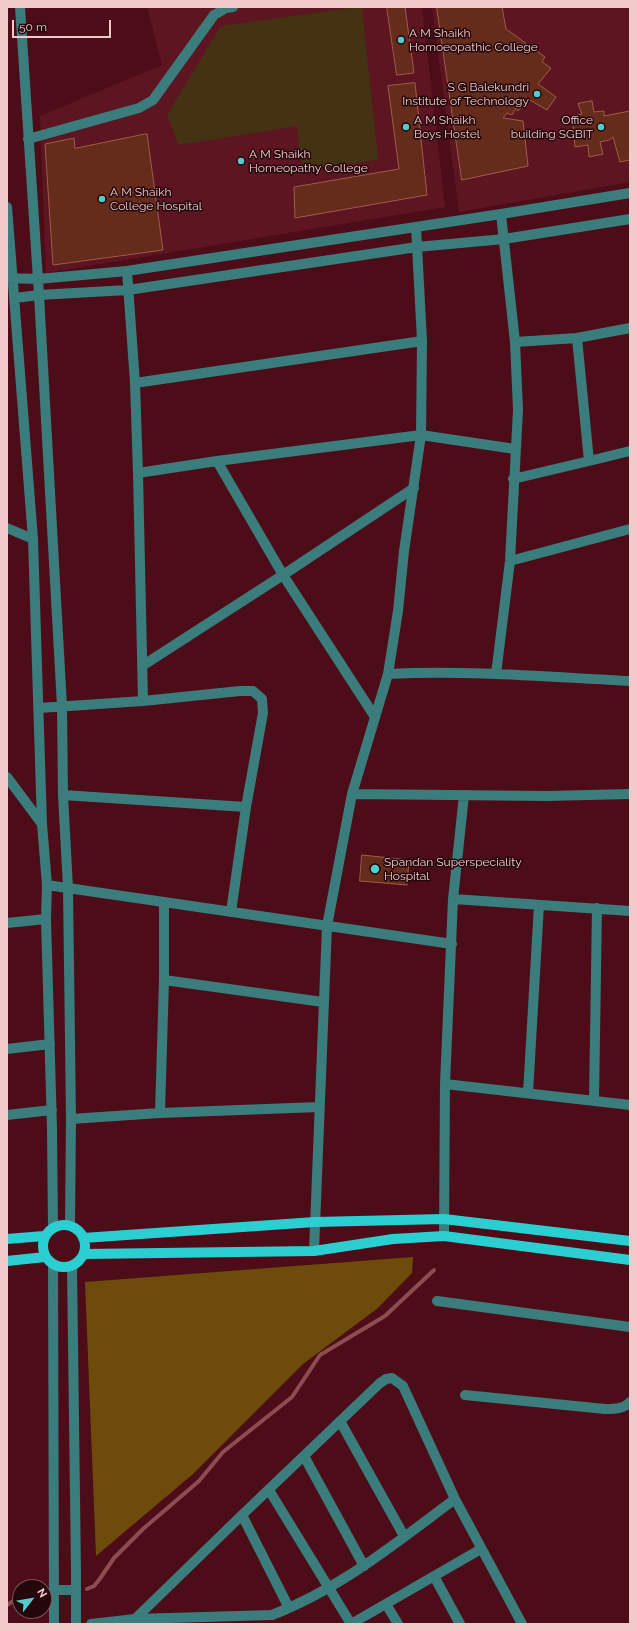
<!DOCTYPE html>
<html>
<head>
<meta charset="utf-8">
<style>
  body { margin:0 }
  #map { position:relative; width:637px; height:1631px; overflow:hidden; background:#4d0d18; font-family:Raleway,sans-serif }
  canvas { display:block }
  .frame { position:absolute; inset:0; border:8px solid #f2c9ca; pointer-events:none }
  .north { position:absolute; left:12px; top:1579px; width:40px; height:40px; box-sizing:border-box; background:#23070a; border:1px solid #765557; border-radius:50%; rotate:59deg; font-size:11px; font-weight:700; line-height:16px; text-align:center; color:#f2c9ca }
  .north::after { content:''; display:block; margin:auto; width:14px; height:18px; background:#52cdce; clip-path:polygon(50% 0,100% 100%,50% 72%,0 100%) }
  .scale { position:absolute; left:12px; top:20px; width:99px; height:18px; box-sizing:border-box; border:2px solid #f2c9ca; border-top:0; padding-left:5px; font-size:12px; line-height:14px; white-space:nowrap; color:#f2c9ca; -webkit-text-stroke:3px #23070a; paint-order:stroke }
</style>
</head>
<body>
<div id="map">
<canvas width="637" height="1631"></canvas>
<div class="frame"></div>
<div class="north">N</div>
<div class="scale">50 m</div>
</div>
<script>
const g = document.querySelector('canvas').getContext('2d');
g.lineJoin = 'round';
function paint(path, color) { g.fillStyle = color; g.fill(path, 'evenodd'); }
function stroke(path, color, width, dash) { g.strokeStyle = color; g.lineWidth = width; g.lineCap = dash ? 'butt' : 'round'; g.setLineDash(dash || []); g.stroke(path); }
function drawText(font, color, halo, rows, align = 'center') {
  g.font = font + ' Raleway,sans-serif'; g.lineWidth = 3; g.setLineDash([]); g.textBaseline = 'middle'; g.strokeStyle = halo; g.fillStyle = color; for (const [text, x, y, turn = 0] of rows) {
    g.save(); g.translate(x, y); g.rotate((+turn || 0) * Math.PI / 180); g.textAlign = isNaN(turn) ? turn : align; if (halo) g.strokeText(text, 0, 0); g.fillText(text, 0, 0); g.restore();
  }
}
paint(new Path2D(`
  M 147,7 L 422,7 L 445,207 L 46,273 L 40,116 L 162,65 Z
  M 432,7 L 630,7 L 630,182 L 459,212 Z`), '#5d1522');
paint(new Path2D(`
  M 357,7 L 362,7 L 378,160 L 302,170 L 297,126 L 179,145 L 167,115 L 221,26 Z`), '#453213');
paint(new Path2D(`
  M 413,1257 L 412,1273 L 378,1308 L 303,1364 L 193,1474 L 96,1556 L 85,1282 Z`), '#6d4b0a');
stroke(new Path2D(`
  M 87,1589 L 94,1586 L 99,1580 L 114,1558 L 143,1529 L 199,1481 L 223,1452 L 292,1397 L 320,1355 L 385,1316 L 434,1270
  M 7,1605 L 20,1597`), '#8d4c51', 4);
const building = new Path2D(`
  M 387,7 L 405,7 L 414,73 L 397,75 Z
  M 437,7 L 502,7 L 506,29 L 545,57 L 542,62 L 551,68 L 538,84 L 556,97 L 547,110 L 528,99 L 518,111 L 516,108 L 512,115 L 507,113 L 503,118 L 523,121 L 528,166 L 462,180 Z
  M 415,83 L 427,195 L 295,218 L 294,187 L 399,169 L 388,86 Z
  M 592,101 L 594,112 L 604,111 L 604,116 L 630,111 L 630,109 L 630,160 L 620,162 L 613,137 L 609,140 L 600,142 L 603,154 L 589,157 L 588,145 L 575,147 L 572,116 L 582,114 L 578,104 Z
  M 147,134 L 163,250 L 53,265 L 45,144 L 74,138 L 75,148 Z
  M 362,855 L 409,860 L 407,885 L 360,881 Z`);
paint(building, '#652b1b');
stroke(building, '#9f5c49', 1);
stroke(new Path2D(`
  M 20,7 L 39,295 L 62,706 L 63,795 L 68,888 L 71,1119 L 70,1225
  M 28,139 L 139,108 L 153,100 L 214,15 L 226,8 L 233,7
  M 7,207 L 33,539 L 42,824 L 47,885 L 46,919 L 52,1129 L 53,1227
  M 127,271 L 135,383 L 138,473
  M 7,278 L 38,279 L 127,271 L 501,214 L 630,193
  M 15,298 L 39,295 L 128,290 L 417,247 L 504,239 L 630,219
  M 577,338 L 589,461 L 630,451
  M 515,342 L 577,338 L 630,328
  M 135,383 L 422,341
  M 217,461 L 283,575 L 375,717
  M 513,479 L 589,461
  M 7,528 L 33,539
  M 510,561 L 630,529
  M 142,666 L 283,575 L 414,488
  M 388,674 C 469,670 549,677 630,681
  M 496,674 L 510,561 L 518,410 L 515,342 L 501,214
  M 143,701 L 240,691 L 253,691 L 262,699 L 263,713 L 246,807 L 231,912
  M 39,708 L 143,701 L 138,473 L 217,461 L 421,435 L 515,449
  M 7,777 L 42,824
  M 352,794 L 547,796 L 630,794
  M 63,795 L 246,807
  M 47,885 L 452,944
  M 453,899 L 464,795
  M 164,902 L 164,980
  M 7,923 L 46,919
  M 7,1049 L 50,1044
  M 445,1084 L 453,899 L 630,911
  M 528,1093 L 539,905
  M 594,1101 L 597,908
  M 319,1107 L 160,1113 L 164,980 L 323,1002
  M 7,1115 L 52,1110
  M 71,1119 L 160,1113
  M 444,1236 L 445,1084 L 630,1105
  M 314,1251 L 327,926 L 352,794 L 388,674 L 398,611 L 404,551 L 421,435 L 422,341 L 416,227
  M 53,1265 L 54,1624
  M 72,1266 L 76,1572 L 76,1624
  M 437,1301 L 630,1327
  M 465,1395 L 605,1409 C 614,1409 624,1409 630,1402
  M 340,1421 L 404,1536
  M 304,1456 L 364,1566
  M 269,1490 L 351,1624
  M 242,1515 L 289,1608
  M 434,1576 L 460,1624
  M 54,1590 L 76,1590
  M 386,1604 L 398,1624
  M 135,1619 L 242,1515 L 380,1383 L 386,1379 L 392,1378 L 403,1386 L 455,1499 L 522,1624
  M 91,1624 L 135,1619 L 272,1615 C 340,1589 397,1542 455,1499
  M 351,1624 L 481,1549`), '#3b7c7d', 10);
stroke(new Path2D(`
  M43 1246a21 21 0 1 1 42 0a21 21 0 1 1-42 0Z
  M 83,1238 L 315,1222 L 444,1219 L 630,1241
  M 7,1239 L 44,1236
  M 84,1254 L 314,1251 L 393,1239 L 444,1236 L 630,1260
  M 7,1261 L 45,1257`), '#2bcfd2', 10);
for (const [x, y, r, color] of [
  [401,40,4,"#52cdce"],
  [537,94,4,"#52cdce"],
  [406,127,4,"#52cdce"],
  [601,127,4,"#52cdce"],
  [241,161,4,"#52cdce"],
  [102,199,4,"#52cdce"],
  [375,869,5,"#52cdce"]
]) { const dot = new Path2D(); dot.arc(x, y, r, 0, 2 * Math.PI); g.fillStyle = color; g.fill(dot); stroke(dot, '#23070a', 1.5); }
drawText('12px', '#f2c9ca', '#23070a', [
  ["A M Shaikh",409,33],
  ["Homoeopathic College",409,47],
  ["S G Balekundri",529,87,"right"],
  ["Institute of Technology",529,101,"right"],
  ["A M Shaikh",414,120],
  ["Boys Hostel",414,134],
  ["Office",593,120,"right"],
  ["building SGBIT",593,134,"right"],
  ["A M Shaikh",249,154],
  ["Homeopathy College",249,168],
  ["A M Shaikh",110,192],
  ["College Hospital",110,206],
  ["Spandan Superspeciality",384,862],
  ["Hospital",384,876]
], 'left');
</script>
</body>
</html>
